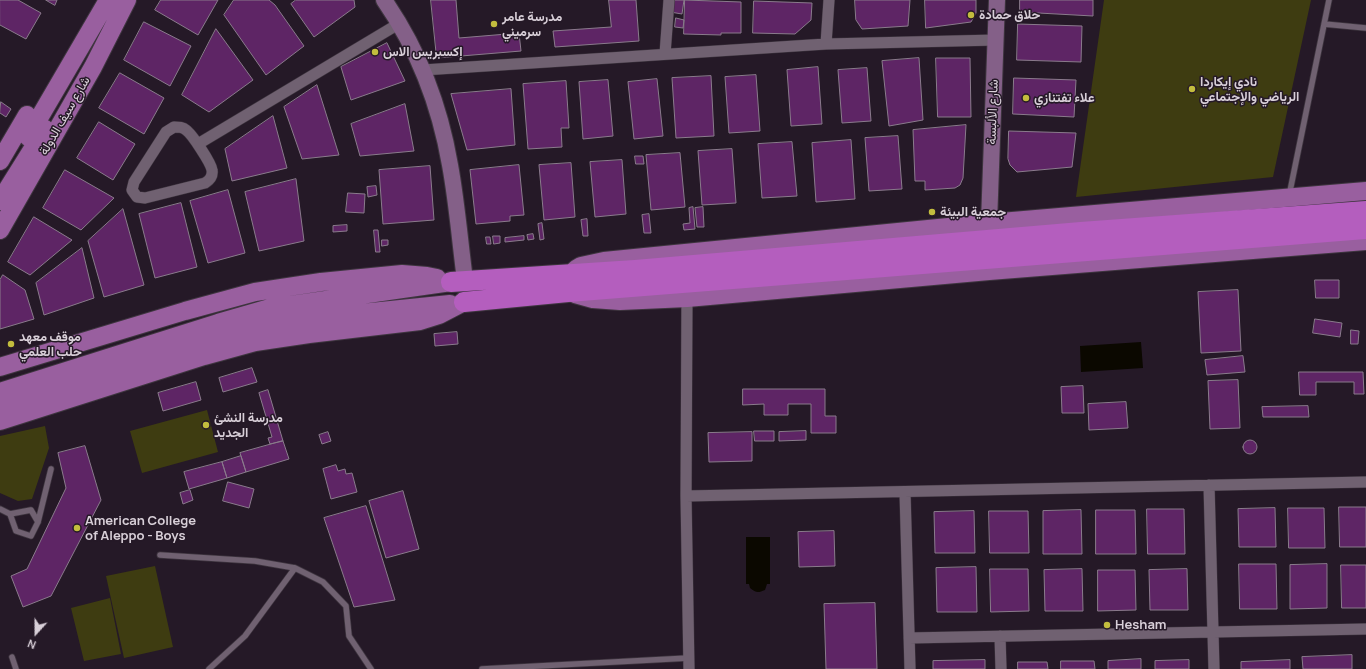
<!DOCTYPE html>
<html>
<head>
<meta charset="utf-8">
<style>
  body { margin:0 }
  #map { position:relative; width:1366px; height:669px; overflow:hidden; background:#251927; font-family:Manrope,sans-serif }
  canvas { display:block }
  .north { position:absolute; left:16px; top:613px; width:40px; height:40px; -webkit-text-stroke:3px #251927; paint-order:stroke; rotate:201deg; font-size:11px; font-weight:700; line-height:16px; text-align:center; color:#d8cfd8 }
  .north::after { content:''; display:block; margin:auto; width:14px; height:18px; background:#d8cfd8; clip-path:polygon(50% 0,100% 100%,50% 72%,0 100%) }
</style>
</head>
<body>
<div id="map">
<canvas width="1366" height="669"></canvas>
<div class="north">N</div>
</div>
<script>
const g = document.querySelector('canvas').getContext('2d');
g.lineJoin = 'round';
function paint(path, color) { g.fillStyle = color; g.fill(path, 'evenodd'); }
function stroke(path, color, width, dash) { g.strokeStyle = color; g.lineWidth = width; g.lineCap = dash ? 'butt' : 'round'; g.setLineDash(dash || []); g.stroke(path); }
function drawText(font, color, halo, rows, align = 'center') {
  g.font = font + ' Manrope,Vazirmatn,sans-serif'; g.lineWidth = 3; g.setLineDash([]); g.textBaseline = 'middle'; g.strokeStyle = halo; g.fillStyle = color; for (const [text, x, y, turn = 0] of rows) {
    g.save(); g.translate(x, y); g.rotate((+turn || 0) * Math.PI / 180); g.textAlign = isNaN(turn) ? turn : align; if (halo) g.strokeText(text, 0, 0); g.fillText(text, 0, 0); g.restore();
  }
}
paint(new Path2D(`
  M 1104,0 L 1311,0 L 1273,177 L 1076,197 Z
  M 207,410 L 218,452 L 142,473 L 130,431 Z
  M 45,426 L 49,448 L 32,499 L 18,501 L 0,493 L 0,436 Z
  M 155,566 L 173,647 L 124,658 L 106,576 Z
  M 110,598 L 121,654 L 84,661 L 71,608 Z`), '#3e3c11');
paint(new Path2D(`
  M 1141,342 L 1143,368 L 1081,372 L 1080,346 Z
  M 746,537 L 770,537 L 770,584 L 767,584 L 765,590 C 758,593 756,593 750,588 L 749,584 L 746,584 Z`), '#0b0800');
const building = new Path2D(`
  M 0,0 L 18,0 L 41,13 L 26,39 L 0,25 Z
  M 46,0 L 57,0 L 55,5 Z
  M 161,0 L 218,0 L 198,35 L 155,10 Z
  M 234,0 L 269,0 L 275,5 L 304,46 L 266,75 L 224,15 Z
  M 296,0 L 354,0 L 355,7 L 314,37 L 291,4 Z
  M 431,0 L 456,0 L 459,38 L 519,33 L 521,51 L 437,58 Z
  M 609,0 L 636,0 L 639,41 L 555,47 L 553,31 L 611,27 Z
  M 671,0 L 684,0 L 682,14 L 670,12 Z
  M 685,0 L 741,2 L 741,33 L 721,33 L 721,35 L 684,34 Z
  M 855,0 L 910,0 L 908,26 L 862,29 L 856,20 Z
  M 925,0 L 976,0 L 976,13 L 971,22 L 926,28 Z
  M 1020,0 L 1093,0 L 1093,16 L 1020,12 Z
  M 754,1 L 812,3 L 811,20 L 795,34 L 753,33 Z
  M 676,18 L 684,20 L 683,28 L 675,27 Z
  M 144,22 L 191,46 L 170,86 L 124,60 Z
  M 1018,24 L 1082,26 L 1081,62 L 1017,60 Z
  M 216,29 L 253,80 L 209,112 L 182,95 Z
  M 387,43 L 405,81 L 351,100 L 341,67 Z
  M 919,58 L 923,120 L 889,126 L 882,61 Z
  M 936,58 L 970,58 L 971,117 L 938,117 Z
  M 818,67 L 822,124 L 791,126 L 787,70 Z
  M 867,68 L 871,121 L 842,123 L 838,70 Z
  M 120,73 L 164,98 L 144,134 L 99,108 Z
  M 756,75 L 760,131 L 729,133 L 725,77 Z
  M 711,76 L 714,136 L 676,138 L 672,78 Z
  M 1014,78 L 1076,80 L 1074,117 L 1013,114 Z
  M 657,79 L 663,136 L 634,139 L 628,82 Z
  M 608,80 L 613,136 L 583,139 L 579,82 Z
  M 566,81 L 569,128 L 561,128 L 562,147 L 528,149 L 523,84 Z
  M 317,85 L 339,155 L 302,159 L 284,107 Z
  M 511,89 L 515,145 L 467,150 L 451,94 Z
  M 1,102 L 11,109 L 6,117 L 0,113 Z
  M 405,104 L 414,151 L 360,156 L 351,124 Z
  M 273,116 L 287,168 L 232,181 L 225,149 Z
  M 99,122 L 135,144 L 113,180 L 77,158 Z
  M 966,125 L 963,178 L 960,185 L 955,188 L 925,190 L 925,181 L 915,181 L 913,130 Z
  M 1009,131 L 1076,133 L 1072,167 L 1017,172 L 1010,165 L 1008,159 Z
  M 898,136 L 902,189 L 869,191 L 865,138 Z
  M 851,140 L 855,199 L 816,202 L 812,143 Z
  M 792,142 L 797,196 L 762,198 L 758,144 Z
  M 732,149 L 736,203 L 702,205 L 698,151 Z
  M 680,153 L 685,207 L 651,210 L 646,155 Z
  M 635,156 L 643,156 L 644,164 L 636,164 Z
  M 622,160 L 626,214 L 595,217 L 590,162 Z
  M 571,163 L 575,217 L 544,220 L 539,165 Z
  M 519,165 L 524,215 L 510,216 L 510,221 L 476,224 L 470,170 Z
  M 430,166 L 434,220 L 383,224 L 379,170 Z
  M 65,170 L 114,198 L 81,230 L 43,208 Z
  M 296,179 L 304,241 L 259,251 L 245,192 Z
  M 376,186 L 377,195 L 368,197 L 367,187 Z
  M 228,190 L 245,253 L 208,263 L 190,201 Z
  M 348,193 L 365,194 L 364,213 L 346,212 Z
  M 181,203 L 197,267 L 155,278 L 139,214 Z
  M 693,207 L 695,229 L 684,230 L 683,224 L 690,223 L 689,208 Z
  M 703,207 L 704,227 L 697,227 L 695,208 Z
  M 123,209 L 144,285 L 104,297 L 88,241 Z
  M 649,214 L 651,233 L 644,233 L 642,215 Z
  M 34,217 L 72,240 L 30,275 L 8,262 Z
  M 587,219 L 588,236 L 583,236 L 581,220 Z
  M 542,223 L 544,239 L 540,240 L 538,224 Z
  M 347,225 L 347,231 L 333,232 L 333,226 Z
  M 374,230 L 378,230 L 380,252 L 376,252 Z
  M 533,234 L 534,239 L 528,240 L 527,235 Z
  M 493,236 L 500,236 L 500,243 L 494,244 Z
  M 524,236 L 524,240 L 505,242 L 505,238 Z
  M 486,237 L 490,237 L 491,244 L 487,244 Z
  M 382,240 L 388,240 L 388,245 L 382,246 Z
  M 82,248 L 94,298 L 44,315 L 36,283 Z
  M 3,275 L 25,290 L 34,319 L 0,329 L 0,280 Z
  M 1315,280 L 1339,280 L 1339,298 L 1316,298 Z
  M 1238,290 L 1241,351 L 1201,353 L 1198,292 Z
  M 1315,319 L 1342,323 L 1340,337 L 1313,333 Z
  M 1351,330 L 1359,331 L 1358,344 L 1351,344 Z
  M 457,332 L 458,344 L 435,346 L 434,334 Z
  M 1243,356 L 1245,372 L 1207,375 L 1205,360 Z
  M 252,368 L 257,382 L 223,392 L 219,378 Z
  M 1299,372 L 1363,372 L 1364,394 L 1354,394 L 1354,382 L 1316,382 L 1316,395 L 1300,395 Z
  M 1238,380 L 1240,428 L 1210,429 L 1208,381 Z
  M 196,382 L 201,400 L 163,411 L 158,393 Z
  M 1083,386 L 1084,413 L 1062,413 L 1061,387 Z
  M 743,389 L 825,389 L 825,416 L 836,416 L 836,433 L 811,433 L 811,404 L 788,404 L 788,415 L 764,415 L 764,404 L 743,405 Z
  M 268,390 L 283,441 L 270,444 L 268,438 L 272,437 L 259,393 Z
  M 1126,402 L 1128,428 L 1089,430 L 1088,404 Z
  M 1308,406 L 1309,417 L 1263,417 L 1262,407 Z
  M 754,431 L 774,431 L 774,441 L 755,441 Z
  M 806,431 L 806,440 L 779,441 L 779,432 Z
  M 328,432 L 331,441 L 322,444 L 319,435 Z
  M 752,432 L 752,461 L 709,462 L 708,433 Z
  M1243 447a7 7 0 1 1 14 0a7 7 0 1 1-14 0Z
  M 283,441 L 289,459 L 246,472 L 240,453 Z
  M 85,446 L 101,500 L 51,596 L 23,607 L 11,576 L 27,569 L 66,488 L 58,453 Z
  M 241,456 L 246,472 L 227,478 L 222,462 Z
  M 222,462 L 227,478 L 189,489 L 184,472 Z
  M 336,465 L 338,471 L 345,469 L 346,474 L 352,473 L 357,492 L 331,499 L 323,469 Z
  M 228,482 L 254,489 L 249,508 L 223,501 Z
  M 190,490 L 193,500 L 183,504 L 180,493 Z
  M 403,491 L 419,549 L 386,558 L 369,501 Z
  M 366,506 L 395,600 L 354,607 L 324,518 Z
  M 1339,507 L 1366,507 L 1366,547 L 1340,547 Z
  M 1275,508 L 1276,547 L 1239,547 L 1238,509 Z
  M 1288,508 L 1324,508 L 1325,548 L 1289,548 Z
  M 1147,509 L 1184,509 L 1185,554 L 1148,554 Z
  M 1081,510 L 1082,554 L 1043,554 L 1043,511 Z
  M 1096,510 L 1135,510 L 1136,554 L 1096,554 Z
  M 974,511 L 975,553 L 935,553 L 934,512 Z
  M 989,511 L 1028,511 L 1029,553 L 990,553 Z
  M 834,531 L 835,566 L 799,567 L 798,532 Z
  M 1239,564 L 1276,564 L 1277,609 L 1240,609 Z
  M 1327,564 L 1327,608 L 1290,609 L 1290,565 Z
  M 1341,565 L 1366,565 L 1366,608 L 1342,608 Z
  M 976,567 L 977,612 L 937,612 L 936,568 Z
  M 990,569 L 1028,569 L 1029,611 L 991,612 Z
  M 1082,569 L 1083,611 L 1045,611 L 1044,570 Z
  M 1187,569 L 1188,610 L 1150,610 L 1149,570 Z
  M 1098,570 L 1135,570 L 1136,610 L 1098,611 Z
  M 875,603 L 877,669 L 826,669 L 824,604 Z
  M 1352,655 L 1352,669 L 1303,669 L 1302,657 Z
  M 1141,659 L 1141,669 L 1108,669 L 1108,661 Z
  M 985,660 L 985,669 L 933,669 L 933,661 Z
  M 1189,660 L 1189,669 L 1155,669 L 1155,661 Z
  M 1290,660 L 1290,669 L 1241,669 L 1241,662 Z
  M 1061,661 L 1094,661 L 1095,669 L 1061,669 Z
  M 1018,662 L 1047,662 L 1048,669 L 1018,669 Z`);
paint(building, '#5e2565');
stroke(building, '#8a7b8c', 1);
const lane = new Path2D(`
  M 1324,24 L 1366,28
  M 1289,196 L 1329,0
  M 0,509 L 10,514 L 31,510 L 38,522
  M 10,514 L 16,531 L 31,536 L 38,522 L 51,469
  M 160,555 L 255,561 L 295,568 L 323,582 L 346,606 L 349,636 L 371,669
  M 12,657 L 16,669
  M 209,669 L 245,636 L 295,568
  M 482,669 L 689,658`);
const street = new Path2D(`
  M 826,44 L 829,0
  M 665,54 L 669,0
  M 423,70 L 826,44 L 996,40
  M 174,127 C 179,127 183,127 186,130 C 192,134 211,163 212,170 C 213,176 210,180 205,183 L 145,198 L 137,197 L 132,190 L 134,182 L 166,132 Z
  M 198,144 L 400,23
  M 687,298 L 686,496 L 689,669
  M 1209,485 L 1214,669
  M 905,492 L 910,669
  M 686,496 L 1366,482
  M 1000,636 L 1001,669
  M 909,638 L 1366,629`);
const secondary = new Path2D(`
  M 384,0 C 418,49 440,107 450,165 C 457,203 460,242 465,280
  M 989,223 L 997,0`);
const primary = new Path2D(`
  M 28,137 L 108,0
  M 0,161 L 27,115
  M 0,201 L 45,129
  M 0,230 L 93,67 L 127,0
  M 576,269 L 581,266 L 604,261 L 989,223 L 1366,191
  M 575,294 L 593,299 L 620,301 L 687,298 L 989,271 L 1366,241
  M 0,367 L 185,311 L 255,292 L 321,282 L 402,274 L 427,276 L 437,278
  M 0,392 L 218,323 L 270,308 L 451,282
  M 0,407 L 217,339 L 269,325 L 322,317 L 450,304
  M 0,421 L 204,356 L 255,342 L 309,334 L 420,321 L 439,315 L 464,302`);
const highway = new Path2D(`
  M 451,282 L 635,270 L 1081,232 L 1366,211
  M 464,302 L 568,292 L 1366,229`);
stroke(lane, '#3e353f', 7);
stroke(street, '#3e353f', 12);
stroke(secondary, '#3e353f', 18);
stroke(primary, '#3e353f', 20);
stroke(highway, '#3e353f', 22);
stroke(lane, '#706171', 5.5);
stroke(street, '#706171', 11);
stroke(secondary, '#846088', 16);
stroke(primary, '#995f9f', 18);
stroke(highway, '#b45ebe', 20);
for (const [x, y, r, color] of [
  [971,15,4,"#c3bd3e"],
  [494,24,4,"#c3bd3e"],
  [375,52,4,"#c3bd3e"],
  [1192,89,4,"#c3bd3e"],
  [1026,98,4,"#c3bd3e"],
  [932,212,4,"#c3bd3e"],
  [11,344,4,"#c3bd3e"],
  [206,425,4,"#c3bd3e"],
  [77,528,4,"#c3bd3e"],
  [1107,625,4,"#c3bd3e"]
]) { const dot = new Path2D(); dot.arc(x, y, r, 0, 2 * Math.PI); g.fillStyle = color; g.fill(dot); stroke(dot, '#251927', 1.5); }
drawText('bold 13px', '#d8cfd8', '#251927', [
  ["حلاق حمادة",979,15],
  ["مدرسة عامر",502,17],
  ["سرميني",502,32],
  ["إكسبريس الاس",383,52],
  ["نادي إيكاردا",1200,82],
  ["الرياضي والإجتماعي",1200,97],
  ["علاء تفتنازي",1034,98],
  ["جمعية البيئة",940,212],
  ["موقف معهد",19,337],
  ["حلب العلمي",19,352],
  ["مدرسة النشئ",214,418],
  ["الجديد",214,433],
  ["American College",85,521],
  ["of Aleppo - Boys",85,536],
  ["Hesham",1115,625]
], 'left');
drawText('13px', '#d8cfd8', '#251927', [
  ["شارع الألبسة",993,112,-88],
  ["شارع سيف الدولة",65,116,-60]
]);
</script>
</body>
</html>
